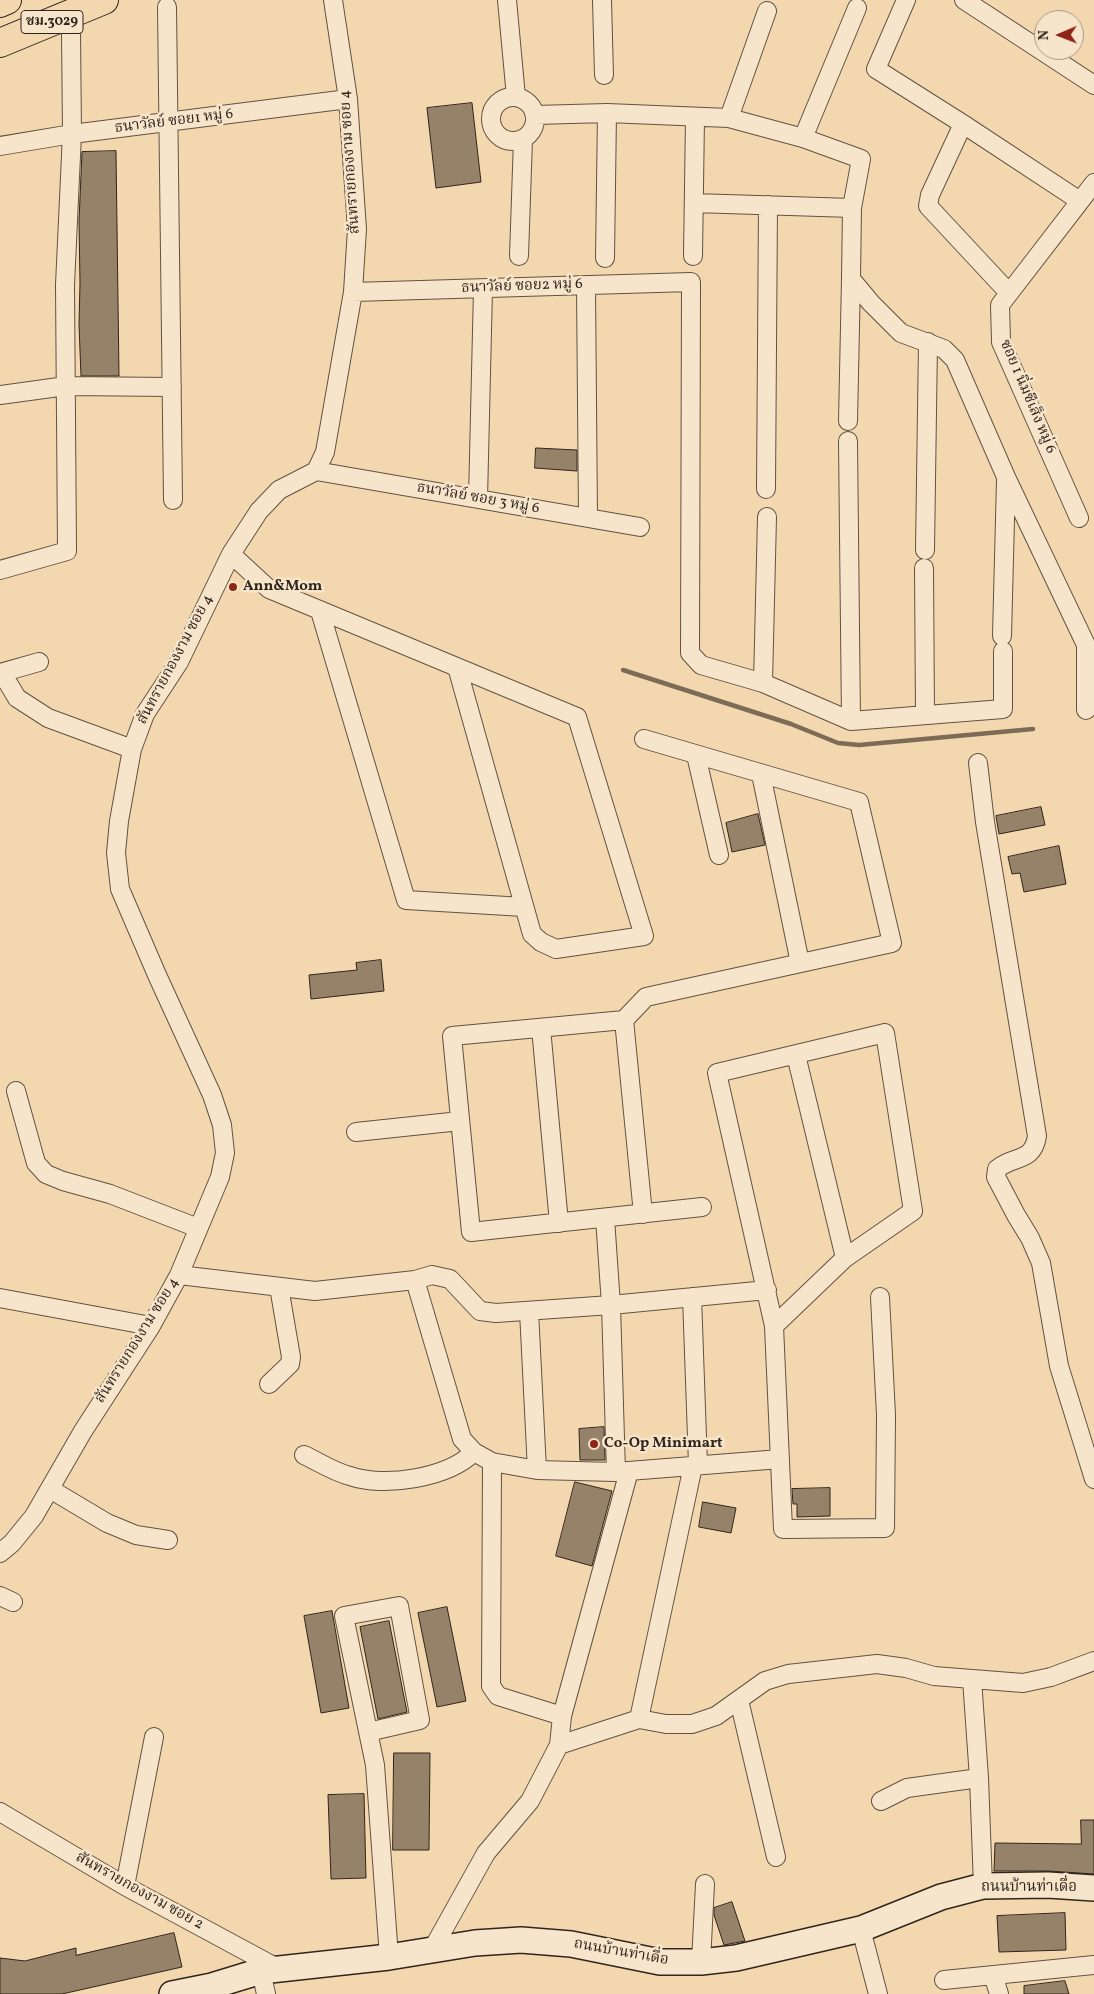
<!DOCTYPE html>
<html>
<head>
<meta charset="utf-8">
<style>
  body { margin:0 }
  #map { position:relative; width:1094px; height:1994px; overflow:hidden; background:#f3d7af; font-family:Vollkorn,serif }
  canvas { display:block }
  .north { position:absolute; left:1034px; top:10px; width:50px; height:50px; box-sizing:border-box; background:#f7e5cb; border:1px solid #a79885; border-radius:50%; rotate:269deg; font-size:14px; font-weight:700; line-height:20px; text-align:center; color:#30251d }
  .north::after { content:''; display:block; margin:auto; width:18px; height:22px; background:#8f2418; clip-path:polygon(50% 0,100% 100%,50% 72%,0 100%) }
</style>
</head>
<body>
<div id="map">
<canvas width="1094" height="1994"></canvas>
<div class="north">N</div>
</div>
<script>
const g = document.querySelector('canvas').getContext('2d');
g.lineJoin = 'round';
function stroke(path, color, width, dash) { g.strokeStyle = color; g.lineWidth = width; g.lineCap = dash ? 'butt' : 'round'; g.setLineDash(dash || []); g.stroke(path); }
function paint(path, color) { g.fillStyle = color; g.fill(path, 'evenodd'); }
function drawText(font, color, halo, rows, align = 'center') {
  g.font = font + ' Vollkorn,"Noto Serif Thai",serif'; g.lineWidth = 5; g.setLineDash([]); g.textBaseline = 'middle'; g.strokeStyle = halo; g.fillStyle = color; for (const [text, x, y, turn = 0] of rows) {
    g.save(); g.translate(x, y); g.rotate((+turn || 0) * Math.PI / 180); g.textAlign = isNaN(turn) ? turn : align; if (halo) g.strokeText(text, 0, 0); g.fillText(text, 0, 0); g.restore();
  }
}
stroke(new Path2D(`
  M 623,670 L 791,724 L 838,743 L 859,745 L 1033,729`), '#7d6b57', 4.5);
const building = new Path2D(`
  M 472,103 L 481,182 L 436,188 L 427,108 Z
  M 116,151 L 119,376 L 81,376 L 79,325 L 80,283 L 79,221 L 82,152 Z
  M 536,448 L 577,450 L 577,471 L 535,468 Z
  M 1041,807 L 1045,825 L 999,834 L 996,816 Z
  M 758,814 L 765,845 L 732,852 L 726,823 Z
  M 1059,846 L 1066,884 L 1024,892 L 1020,873 L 1012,874 L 1008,857 Z
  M 381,960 L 384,991 L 311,999 L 309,975 L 357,970 L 356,963 Z
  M 604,1427 L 605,1460 L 580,1460 L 579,1429 Z
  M 575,1482 L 612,1491 L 592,1566 L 556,1556 Z
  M 830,1488 L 830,1516 L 797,1517 L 797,1504 L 793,1504 L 792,1489 Z
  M 703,1502 L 736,1508 L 731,1533 L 699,1527 Z
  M 447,1607 L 466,1701 L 437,1707 L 418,1613 Z
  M 332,1611 L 349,1708 L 321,1713 L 304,1616 Z
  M 389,1621 L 407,1712 L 378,1719 L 360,1627 Z
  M 394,1753 L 430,1753 L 429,1850 L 393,1850 Z
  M 364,1794 L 366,1878 L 331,1879 L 328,1795 Z
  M 1081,1820 L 1094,1820 L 1094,1874 L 1048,1871 L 994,1871 L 995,1843 L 1081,1844 Z
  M 732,1902 L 745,1941 L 724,1945 L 714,1915 L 714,1908 Z
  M 1065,1913 L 1066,1950 L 999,1952 L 997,1916 Z
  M 174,1933 L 182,1967 L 62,1994 L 0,1994 L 0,1958 L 25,1961 L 76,1948 L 76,1955 Z
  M 1065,1981 L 1069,1994 L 1024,1994 L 1024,1986 Z`);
paint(building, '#958269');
stroke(building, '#30251d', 1);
const street = new Path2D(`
  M 507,0 L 516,97
  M 602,0 L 604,75
  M 906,0 L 876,69 L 963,124 L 1080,201
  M 964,0 L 1094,85
  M 167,7 L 173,500
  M491 119a22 22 0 1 1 44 0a22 22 0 1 1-44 0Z
  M 535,115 L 607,113 L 729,118 L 803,138 L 861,159 L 852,208 L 851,279 L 871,303 L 901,333 L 944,349 L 955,360 L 1006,477 L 1086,645 L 1086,710
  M 729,118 L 767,11
  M 963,124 L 930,195 L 928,206 L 1009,293
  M 803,138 L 857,8
  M 0,146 L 72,134 L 348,99
  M 694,203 L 852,208
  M 519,256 L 523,139
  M 693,256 L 695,118
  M 605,258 L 607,113
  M 586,286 L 588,518
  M 353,292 L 691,282 L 690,653 L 701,665 L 763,683 L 851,721 L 1003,709 L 1003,651
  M 0,395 L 66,386 L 172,387
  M 848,421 L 851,279
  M 848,441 L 851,721
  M 316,471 L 640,527
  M 766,489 L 768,205
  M 478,499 L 483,289
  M 1079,518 L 1001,342 L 1000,305 L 1094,183
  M 925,550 L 928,342
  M 231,554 L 269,589 L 577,717 L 644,936 L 556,949 L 541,942 L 532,934 L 457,667
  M 924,568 L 925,715
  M 0,570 L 67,551 L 65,285 L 72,134 L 71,32
  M 320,611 L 406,900 L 524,907
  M 1002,636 L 1006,480
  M 0,673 L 39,662
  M 2,673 L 17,698 L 48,718 L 132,749
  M 763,683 L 767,517
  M 696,755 L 719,855
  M 978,763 L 985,822 L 1037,1136 C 1033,1163 1013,1155 997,1169 L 996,1177 L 1016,1215 L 1030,1238 L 1041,1263 L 1059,1366 L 1094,1479
  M 761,774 L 800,963
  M 624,1020 L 452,1036 L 471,1232 L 702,1207
  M 541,1028 L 559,1223
  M 796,1055 L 845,1258
  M 16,1091 L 36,1163 L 46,1174 L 63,1181 L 110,1194 L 198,1228
  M 356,1132 L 460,1121
  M 643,1214 L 624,1020 L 646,997 L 892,943 L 859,802 L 644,739
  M 605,1218 L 611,1305 L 616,1472
  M 179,1275 L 315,1291 L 415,1280 L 432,1275 L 450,1279 L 480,1311 L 496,1313 L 611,1305 L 767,1290
  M 415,1280 L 462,1439 L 474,1452 L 492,1462 L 537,1470 L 616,1472 L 780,1459
  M 692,1297 L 698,1465
  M 0,1298 L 151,1326
  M 529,1311 L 537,1470
  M 774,1326 L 845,1258 L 913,1211 L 885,1033 L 717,1073 L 774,1326 L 783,1529 L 885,1528 L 886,1415 L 880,1297
  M 269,1384 L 290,1364 L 291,1357 L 279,1287
  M 304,1455 C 319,1462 334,1472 350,1476 C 384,1488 448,1478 474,1452
  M 492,1462 L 491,1686 L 498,1696 L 562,1716
  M 50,1489 L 107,1523 L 136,1535 L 168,1540
  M 0,1553 L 12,1543 L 34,1516 L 83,1431 L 151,1326 L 179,1275 L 220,1177 L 225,1153 L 222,1125 L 212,1095 L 157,975 L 120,889 L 116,853 L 119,821 L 132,749 L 145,714 L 179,662 L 231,554 L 259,511 L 279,490 L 316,471 L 325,452 L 353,292 L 357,229 L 348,99 L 333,0
  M 0,1596 L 13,1602
  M 972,1679 L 979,1778 L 983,1886
  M 739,1700 L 776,1857
  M 639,1719 L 666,1724 L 692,1724 L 716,1716 L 765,1681 L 788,1674 L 877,1664 L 906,1668 L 934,1676 L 1023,1683 L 1051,1677 L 1094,1661
  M 368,1732 L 420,1720 L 399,1606 L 344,1616 L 375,1765 L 389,1957
  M 559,1745 L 639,1719 L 693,1466
  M 881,1801 L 907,1788 L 979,1778
  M 0,1812 L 125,1886 L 279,1969
  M 125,1886 L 154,1737
  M 861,1929 L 878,1994
  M 432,1950 L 486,1853 L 530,1801 L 559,1745 L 562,1716 L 629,1471
  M 701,1962 L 705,1884
  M 261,1971 L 266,1994
  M 993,1975 L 999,1994
  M 944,1980 L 1094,1965`);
const secondary = new Path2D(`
  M 172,1994 L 212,1986 L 261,1971 L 389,1957 L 475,1943 L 521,1940 L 571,1944 L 660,1962 L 701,1962 L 736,1958 L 861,1929 L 941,1897 L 983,1886 L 1048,1885 L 1094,1888`);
const primary = new Path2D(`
  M 0,3 L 7,0
  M 0,43 L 104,0`);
stroke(street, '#615242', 20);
stroke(secondary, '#30251d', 28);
stroke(primary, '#30251d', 30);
stroke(street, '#f7e5cb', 18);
stroke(secondary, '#f7e5cb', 25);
stroke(primary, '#f3d7af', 28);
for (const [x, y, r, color] of [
  [233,587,5,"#8f2418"],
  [594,1444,5,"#8f2418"]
]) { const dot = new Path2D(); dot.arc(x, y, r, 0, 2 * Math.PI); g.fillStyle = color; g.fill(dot); stroke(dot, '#f7e5cb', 2); }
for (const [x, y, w] of [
  [52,22,62]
]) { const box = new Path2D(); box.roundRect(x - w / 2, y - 11.5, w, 23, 4); g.fillStyle = '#f7e5cb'; g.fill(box); stroke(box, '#30251d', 1); }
drawText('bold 14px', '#30251d', null, [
  ["ชม.3029",52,22]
]);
drawText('15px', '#30251d', '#f7e5cb', [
  ["ธนาวัลย์ ซอย1 หมู่ 6",174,122,-7],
  ["สันทรายกองงาม ซอย 4",351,162,-94],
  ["ธนาวัลย์ ซอย2 หมู่ 6",522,287,-2],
  ["ซอย 1 นิ่มซีเส็ง หมู่ 6",1027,397,67],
  ["ธนาวัลย์ ซอย 3 หมู่ 6",478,499,10],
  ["สันทรายกองงาม ซอย 4",176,660,-62],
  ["สันทรายกองงาม ซอย 4",138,1341,-58],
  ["ถนนบ้านท่าเดื่อ",1029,1888],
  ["สันทรายกองงาม ซอย 2",139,1892,29],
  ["ถนนบ้านท่าเดื่อ",621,1953,10]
]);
drawText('bold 15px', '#30251d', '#f7e5cb', [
  ["Ann&Mom",243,587],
  ["Co-Op Minimart",604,1444]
], 'left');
</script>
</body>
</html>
